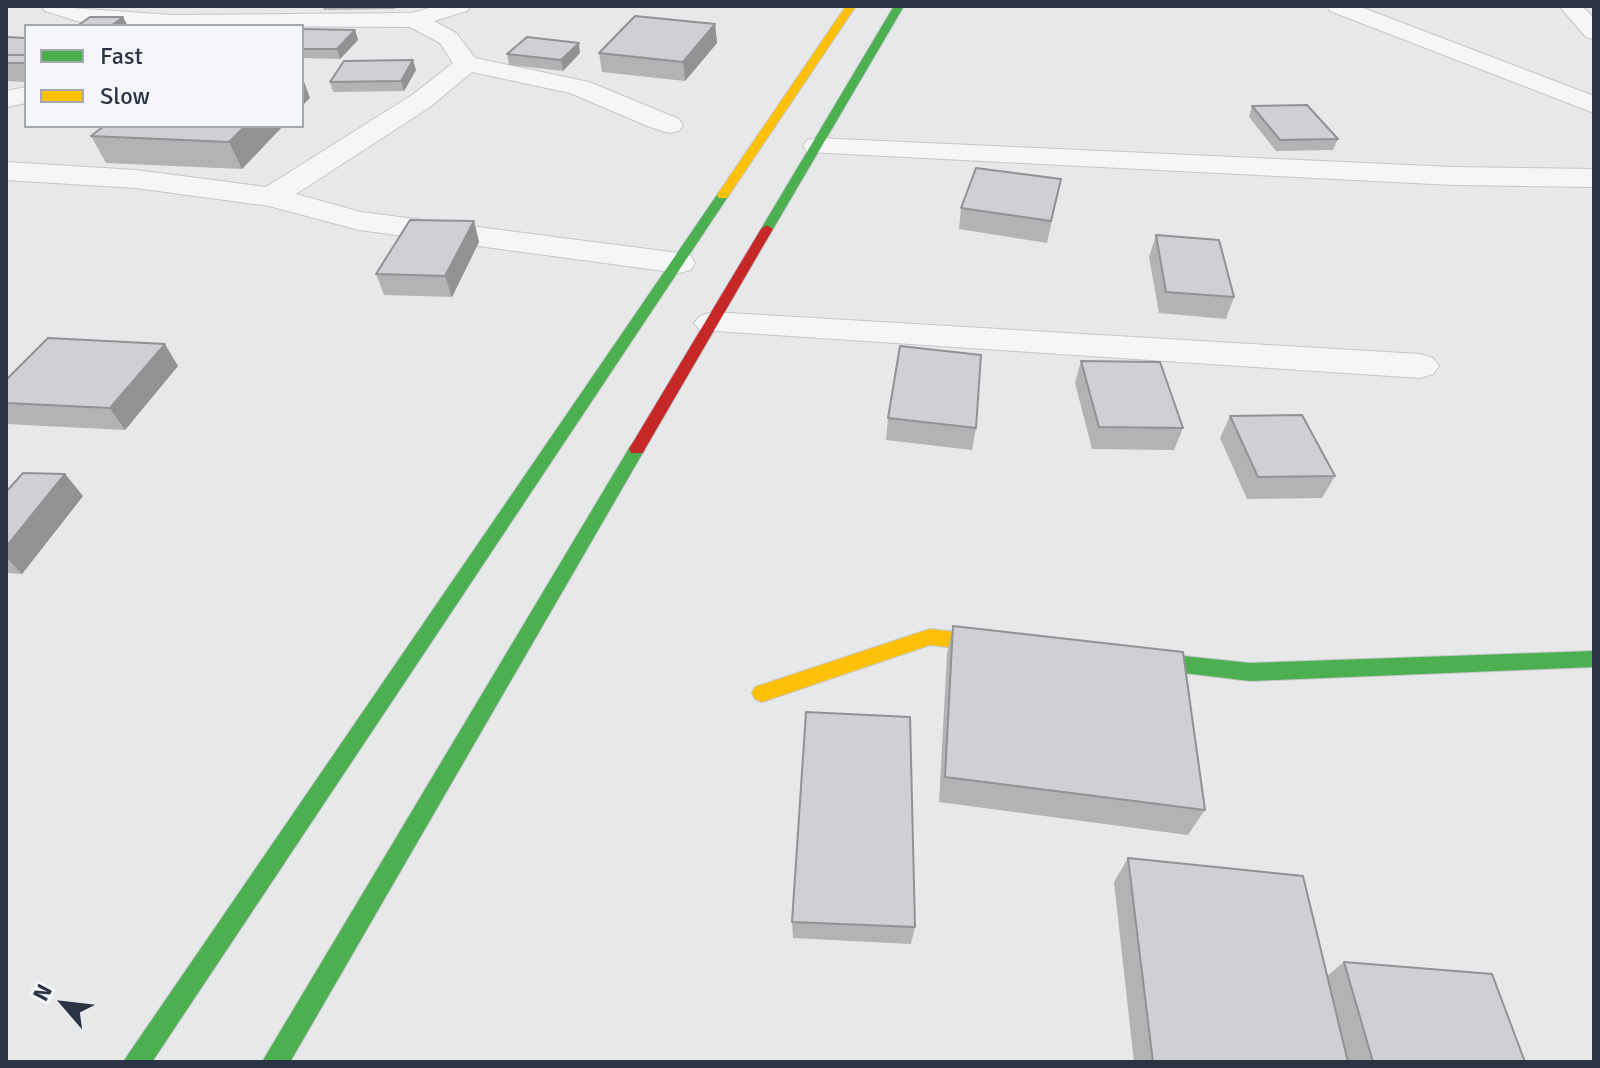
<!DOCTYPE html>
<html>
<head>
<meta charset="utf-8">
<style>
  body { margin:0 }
  #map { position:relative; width:1600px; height:1068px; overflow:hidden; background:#e6e8ea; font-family:Signika,sans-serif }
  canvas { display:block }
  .frame { position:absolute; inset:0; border:8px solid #2b3445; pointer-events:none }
  .legend { position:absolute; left:24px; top:24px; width:280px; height:104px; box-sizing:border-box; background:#f4f6f9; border:2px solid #a4a8b1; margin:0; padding:10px 14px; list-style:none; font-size:24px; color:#2b3445 }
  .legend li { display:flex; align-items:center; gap:16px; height:40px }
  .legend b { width:40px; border:2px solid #a4a8b1 }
  .north { position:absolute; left:24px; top:964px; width:80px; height:80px; -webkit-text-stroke:6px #f4f6f9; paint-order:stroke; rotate:298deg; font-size:22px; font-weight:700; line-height:32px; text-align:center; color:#2b3445 }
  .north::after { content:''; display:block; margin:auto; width:28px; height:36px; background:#2b3445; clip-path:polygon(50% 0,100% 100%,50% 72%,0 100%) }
</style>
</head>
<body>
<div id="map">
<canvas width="1600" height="1068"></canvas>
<div class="frame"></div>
<ul class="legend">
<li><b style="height:10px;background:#4caf50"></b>Fast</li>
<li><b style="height:10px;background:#ffc107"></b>Slow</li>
</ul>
<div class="north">N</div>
</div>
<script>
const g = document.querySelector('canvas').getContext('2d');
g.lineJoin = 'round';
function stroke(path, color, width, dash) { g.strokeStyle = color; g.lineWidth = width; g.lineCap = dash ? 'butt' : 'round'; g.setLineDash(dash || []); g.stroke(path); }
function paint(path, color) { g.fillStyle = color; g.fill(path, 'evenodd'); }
const street = new Path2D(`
  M 42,6 L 172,15 L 412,13 L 436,6 L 470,6 L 467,11 L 434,21 L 456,33 L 475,58 L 589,82 L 679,119 L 683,125 L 679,131 L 669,133 L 650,127 L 570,93 L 472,72 L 430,107 L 296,194 L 361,212 L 679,253 L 691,256 L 695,263 L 691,270 L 679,273 L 359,230 L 269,206 L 136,188 L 6,180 L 6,162 L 136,170 L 266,187 L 412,95 L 453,63 L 440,43 L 410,27 L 90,25 L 45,11 Z
  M 1327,6 L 1358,6 L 1594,96 L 1594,113 L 1330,11 Z
  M 1559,6 L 1582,6 L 1594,18 L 1594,39 L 1586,37 Z
  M 26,87 L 26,103 L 6,107 L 6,91 Z
  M 817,138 L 1453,167 L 1594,169 L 1594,187 L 1453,185 L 807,152 L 803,146 L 807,140 Z
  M 712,312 L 1420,354 L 1433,358 L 1439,366 L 1433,374 L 1420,378 L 700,330 L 694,323 L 700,316 Z`);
const fast = new Path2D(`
  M 894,6 L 904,6 L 773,229 L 762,232 L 761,229 Z
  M 719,192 L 729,195 L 152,1062 L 123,1062 Z
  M 637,443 L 645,449 L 290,1062 L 262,1062 L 631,445 Z
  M 1126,650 L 1250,663 L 1594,651 L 1594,667 L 1250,681 L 1126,666 L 1119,664 L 1116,658 L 1119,652 Z`);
const slow = new Path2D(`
  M 846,6 L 856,6 L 727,198 L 719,198 L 717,195 Z
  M 930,629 L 1009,638 L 1016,640 L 1019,646 L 1016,652 L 1009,654 L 930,645 L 762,702 L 755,699 L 752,693 L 755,687 Z`);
const jam = new Path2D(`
  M 767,225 L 773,229 L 645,449 L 643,453 L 631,453 L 629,449 L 761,229 Z`);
stroke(street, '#c4c6c8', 2);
stroke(fast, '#c4c6c8', 2);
stroke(slow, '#c4c6c8', 2);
stroke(jam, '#c4c6c8', 2);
paint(street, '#f5f6f7');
paint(fast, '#4caf50');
paint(slow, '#ffc107');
paint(jam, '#c62828');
paint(new Path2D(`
  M 322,6 L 397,6 L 395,9 L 324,10 Z
  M 715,24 L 717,43 L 685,81 L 602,72 L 599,53 Z
  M 302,29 L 355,30 L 358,40 L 340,59 L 302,58 Z
  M 6,38 L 26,38 L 26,82 L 6,81 Z
  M 580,53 L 563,71 L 509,65 L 507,54 Z
  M 416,70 L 404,91 L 333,92 L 330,82 Z
  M 1252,106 L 1338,139 L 1333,150 L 1276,151 L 1249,117 Z
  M 104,126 L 283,126 L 242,169 L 106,163 L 91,136 Z
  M 1061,179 L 1047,243 L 959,229 L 961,208 Z
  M 474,221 L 479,242 L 452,297 L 384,295 L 376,274 Z
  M 1156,235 L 1234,297 L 1226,319 L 1159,313 L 1149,257 Z
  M 1081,361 L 1183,428 L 1174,450 L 1092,449 L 1075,383 Z
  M 178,366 L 125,430 L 6,424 L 6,380 Z
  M 1230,416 L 1335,476 L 1322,498 L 1247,499 L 1220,438 Z
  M 888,418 L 976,428 L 972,450 L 886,440 Z
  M 65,474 L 83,496 L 22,574 L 6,573 L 6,492 Z
  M 953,626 L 1205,810 L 1188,835 L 939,802 L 947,654 Z
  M 1128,858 L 1327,976 L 1344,962 L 1525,1062 L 1134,1062 L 1114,882 Z
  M 792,922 L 915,927 L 911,944 L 793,938 Z`), '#b1b3b5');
paint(new Path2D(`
  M 123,17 L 128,26 L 111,26 Z
  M 715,24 L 717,43 L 685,81 L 683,62 Z
  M 355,30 L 358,40 L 340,59 L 337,49 Z
  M 579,43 L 580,53 L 563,71 L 561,60 Z
  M 413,60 L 416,70 L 404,91 L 401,81 Z
  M 302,76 L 310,98 L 302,106 Z
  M 245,126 L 283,126 L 242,169 L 229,142 Z
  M 474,221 L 479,242 L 452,297 L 445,276 Z
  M 165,344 L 178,366 L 125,430 L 110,408 Z
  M 65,474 L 83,496 L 22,574 L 6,557 L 6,547 Z`), '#909294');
const building = new Path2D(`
  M 635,16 L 715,24 L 683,62 L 599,53 Z
  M 90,17 L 123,17 L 111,26 L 77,26 Z
  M 302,29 L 355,30 L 337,49 L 302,49 Z
  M 7,37 L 26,38 L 26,55 L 6,55 L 6,38 Z
  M 527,37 L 579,43 L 561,60 L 507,54 Z
  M 6,55 L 26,55 L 26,63 L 6,63 Z
  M 413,60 L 401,81 L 330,82 L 344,61 Z
  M 1307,105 L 1338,139 L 1280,140 L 1252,106 Z
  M 104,126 L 245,126 L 229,142 L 91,136 Z
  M 976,168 L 1061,179 L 1051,221 L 961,208 Z
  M 410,220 L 474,221 L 445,276 L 376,274 Z
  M 1156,235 L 1219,240 L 1234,297 L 1166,292 Z
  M 48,338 L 165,344 L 110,408 L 6,403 L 6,380 Z
  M 900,346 L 981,355 L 976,428 L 888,418 Z
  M 1081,361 L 1160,362 L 1183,428 L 1099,427 Z
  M 1302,415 L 1335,476 L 1258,477 L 1230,416 Z
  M 23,473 L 65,474 L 6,547 L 6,492 Z
  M 953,626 L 1183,652 L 1205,810 L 945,777 Z
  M 806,712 L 910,717 L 915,927 L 792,922 Z
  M 1128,858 L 1303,876 L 1348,1062 L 1153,1062 Z
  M 1344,962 L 1492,974 L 1525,1062 L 1373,1062 Z`);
paint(building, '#ced0d3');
stroke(building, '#909294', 2);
</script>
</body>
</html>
